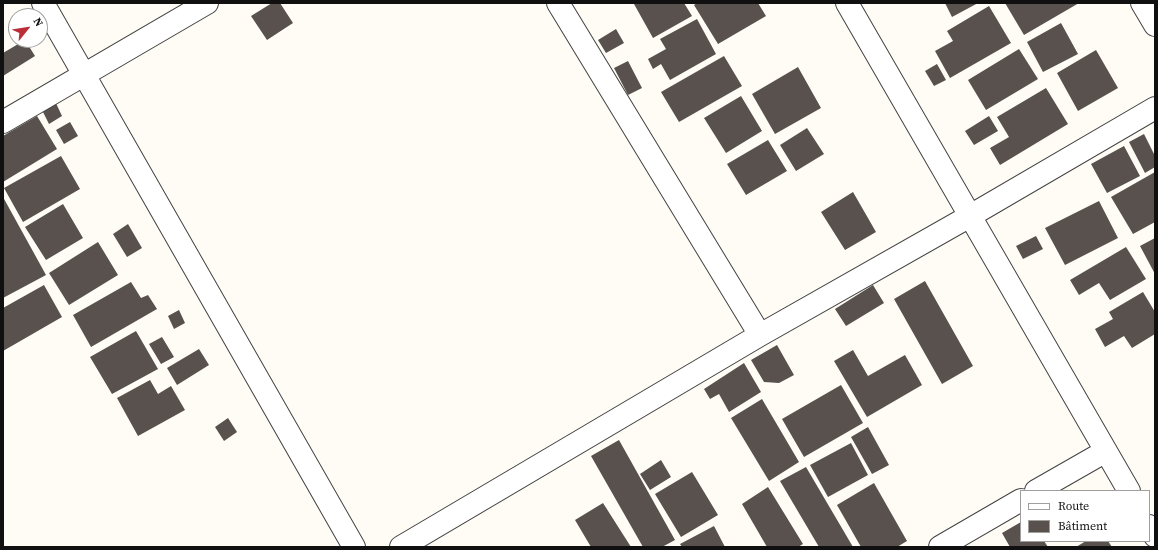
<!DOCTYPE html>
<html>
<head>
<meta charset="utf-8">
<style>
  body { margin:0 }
  #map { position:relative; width:1158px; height:550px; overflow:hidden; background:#fefcf4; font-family:"Source Serif 4",serif }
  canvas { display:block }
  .frame { position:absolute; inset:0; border:4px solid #101010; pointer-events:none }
  .legend { position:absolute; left:1020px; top:490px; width:130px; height:52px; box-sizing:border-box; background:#fff; border:1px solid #9f9f9f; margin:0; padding:5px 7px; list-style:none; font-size:12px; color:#101010 }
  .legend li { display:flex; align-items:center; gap:8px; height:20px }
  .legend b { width:20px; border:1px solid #9f9f9f }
  .north { position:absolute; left:8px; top:8px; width:40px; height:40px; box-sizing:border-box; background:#fff; border:1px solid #9f9f9f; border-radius:50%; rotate:60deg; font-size:11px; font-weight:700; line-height:16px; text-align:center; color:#101010 }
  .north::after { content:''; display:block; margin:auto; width:14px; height:18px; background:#bb2d37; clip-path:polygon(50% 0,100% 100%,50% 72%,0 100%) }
</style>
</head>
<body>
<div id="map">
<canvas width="1158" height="550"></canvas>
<div class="frame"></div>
<ul class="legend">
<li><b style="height:5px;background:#fff"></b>Route</li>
<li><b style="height:11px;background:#58514d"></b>Bâtiment</li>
</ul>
<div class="north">N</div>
</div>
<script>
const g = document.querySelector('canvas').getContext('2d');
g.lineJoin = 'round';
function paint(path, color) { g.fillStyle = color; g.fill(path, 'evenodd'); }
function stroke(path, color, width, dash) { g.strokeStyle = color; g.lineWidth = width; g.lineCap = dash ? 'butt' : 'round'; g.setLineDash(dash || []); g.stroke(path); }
paint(new Path2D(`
  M 272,3 L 280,3 L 293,23 L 267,40 L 251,16 Z
  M 637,3 L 684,3 L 692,16 L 653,38 L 634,4 Z
  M 697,3 L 758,3 L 766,16 L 718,44 L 694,5 Z
  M 945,3 L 978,3 L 952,17 Z
  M 1005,3 L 1079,3 L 1024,35 Z
  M 989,6 L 1011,43 L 950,78 L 935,51 L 953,41 L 947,31 Z
  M 697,19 L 716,54 L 670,80 L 661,64 L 653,69 L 648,59 L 666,49 L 660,39 Z
  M 1061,23 L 1078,54 L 1043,72 L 1027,42 Z
  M 616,29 L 624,43 L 606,53 L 598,40 Z
  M 25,40 L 35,56 L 3,76 L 3,53 Z
  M 1019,49 L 1038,79 L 986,110 L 968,80 Z
  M 1096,50 L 1118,88 L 1078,111 L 1057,73 Z
  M 724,56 L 742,86 L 679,122 L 661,92 Z
  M 628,61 L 642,88 L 628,95 L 614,68 Z
  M 937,64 L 946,80 L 934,86 L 925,71 Z
  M 798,67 L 821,108 L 775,134 L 752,94 Z
  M 1046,88 L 1068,124 L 1000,165 L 990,148 L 1009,137 L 997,117 Z
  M 741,96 L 762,131 L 726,153 L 704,118 Z
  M 54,99 L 62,116 L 49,124 L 40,106 Z
  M 37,116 L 57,149 L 3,182 L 3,136 Z
  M 989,116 L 998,131 L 974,145 L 965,131 Z
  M 70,122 L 78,136 L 64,144 L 56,130 Z
  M 807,128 L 824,154 L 796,171 L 780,145 Z
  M 1144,134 L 1155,156 L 1155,167 L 1145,173 L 1129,142 Z
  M 768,140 L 787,171 L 746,195 L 727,164 Z
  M 1124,146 L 1140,176 L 1107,193 L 1091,164 Z
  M 61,156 L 80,189 L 23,222 L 4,188 Z
  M 1155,172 L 1155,222 L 1133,234 L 1111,197 Z
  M 853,192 L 876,232 L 845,250 L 821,212 Z
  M 3,197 L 46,275 L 3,298 Z
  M 1099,201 L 1118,238 L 1065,265 L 1045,228 Z
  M 63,204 L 83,238 L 46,260 L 25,227 Z
  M 128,224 L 142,248 L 127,257 L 113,234 Z
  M 1036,236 L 1043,249 L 1023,259 L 1016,246 Z
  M 1155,238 L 1155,274 L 1140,246 Z
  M 98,242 L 118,275 L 69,305 L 49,273 Z
  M 1126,247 L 1146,279 L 1110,300 L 1099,283 L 1079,295 L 1070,280 Z
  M 925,281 L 973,366 L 942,384 L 894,299 Z
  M 131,282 L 141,298 L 148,295 L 157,309 L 91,347 L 73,315 Z
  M 44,285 L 62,317 L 3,351 L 3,308 Z
  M 873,285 L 884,303 L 846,326 L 835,309 Z
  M 1143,292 L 1155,312 L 1155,334 L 1132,348 L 1124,336 L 1105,347 L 1095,329 L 1113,319 L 1109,312 Z
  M 179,310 L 185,323 L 174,329 L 168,316 Z
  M 136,331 L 158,369 L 112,394 L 90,357 Z
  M 162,337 L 174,357 L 161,364 L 149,344 Z
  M 777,345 L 794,375 L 779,383 L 764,382 L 751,360 Z
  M 199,349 L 209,365 L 177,385 L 167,368 Z
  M 853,350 L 868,376 L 905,355 L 922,385 L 867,417 L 834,361 Z
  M 744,363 L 761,392 L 729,412 L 719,394 L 710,399 L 704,389 Z
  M 150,380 L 158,394 L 171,386 L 185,410 L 138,436 L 117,398 Z
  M 841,385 L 863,423 L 804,457 L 782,419 Z
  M 762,399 L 799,462 L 769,481 L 731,418 Z
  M 228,418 L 237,432 L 224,441 L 215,427 Z
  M 868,427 L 889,465 L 872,474 L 851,437 Z
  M 619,440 L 675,540 L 662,547 L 643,547 L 591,456 Z
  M 851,443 L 868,475 L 828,497 L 810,465 Z
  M 661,460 L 671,477 L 650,490 L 640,474 Z
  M 806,467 L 853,547 L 819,547 L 780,481 Z
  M 692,472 L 718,515 L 681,537 L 655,494 Z
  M 874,483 L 907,541 L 897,547 L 861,547 L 837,505 Z
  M 768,487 L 803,544 L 798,547 L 767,547 L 742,504 Z
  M 603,503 L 631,547 L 591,547 L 575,520 Z
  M 1021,522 L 1021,541 L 1044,541 L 1048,547 L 1010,547 L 1002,533 Z
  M 714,526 L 725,547 L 682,547 L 680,544 Z
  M 1086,541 L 1108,541 L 1112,547 L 1076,547 Z`), '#58514d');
const minor = new Path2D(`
  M 43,3 L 354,547
  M 558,3 L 760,335
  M 847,3 L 1129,491
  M 1142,3 L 1155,25
  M 3,122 L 207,3
  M 1036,491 L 1106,451
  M 1149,526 L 1155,536
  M 401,547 L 760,335 L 970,216 L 1155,108
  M 940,547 L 1021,500`);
stroke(minor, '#434343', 24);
stroke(minor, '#fff', 22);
</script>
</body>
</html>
